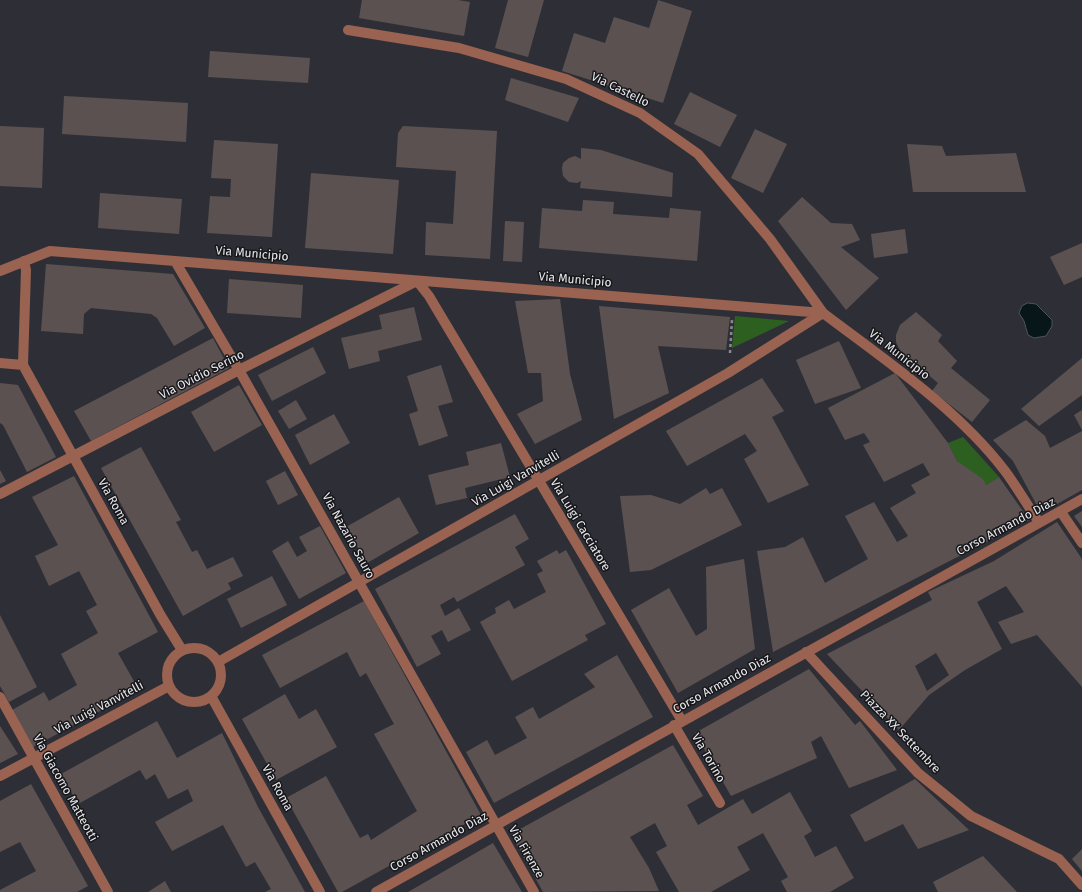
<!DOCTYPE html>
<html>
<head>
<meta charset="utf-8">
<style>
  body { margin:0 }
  canvas { display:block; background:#2e2f36 }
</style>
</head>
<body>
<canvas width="1082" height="892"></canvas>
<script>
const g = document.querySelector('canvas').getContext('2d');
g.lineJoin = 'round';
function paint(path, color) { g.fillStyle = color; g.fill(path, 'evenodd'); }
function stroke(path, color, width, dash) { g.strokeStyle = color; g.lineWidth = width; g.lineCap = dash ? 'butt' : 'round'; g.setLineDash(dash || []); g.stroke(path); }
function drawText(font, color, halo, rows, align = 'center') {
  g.font = font + ' "Fira Sans",sans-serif'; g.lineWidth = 3; g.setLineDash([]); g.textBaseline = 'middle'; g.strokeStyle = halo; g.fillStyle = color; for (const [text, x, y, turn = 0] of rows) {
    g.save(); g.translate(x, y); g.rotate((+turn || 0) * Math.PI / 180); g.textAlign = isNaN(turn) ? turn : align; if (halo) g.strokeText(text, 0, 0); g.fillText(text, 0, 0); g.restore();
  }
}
paint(new Path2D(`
  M 735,316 L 789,321 L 732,348 Z
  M 963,437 L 999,477 L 986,485 L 957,461 L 948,443 Z`), '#2d6020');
const water = new Path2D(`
  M 1028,303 L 1036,304 L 1052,320 L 1052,326 L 1046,336 L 1034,338 L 1028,335 L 1024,321 L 1019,313 L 1022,306 Z`);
paint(water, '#071619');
stroke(water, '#4a5559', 1);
paint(new Path2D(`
  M 362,0 L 458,0 L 470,2 L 464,36 L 359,18 Z
  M 508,0 L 544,0 L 528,57 L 495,48 Z
  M 658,0 L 692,11 L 663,103 L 562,71 L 574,33 L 605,43 L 614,17 L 649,28 Z
  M 210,51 L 310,58 L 308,83 L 208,77 Z
  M 511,78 L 579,98 L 568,122 L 505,100 Z
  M 690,92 L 737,115 L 720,147 L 674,124 Z
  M 64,96 L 188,103 L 186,142 L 62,134 Z
  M 0,126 L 44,128 L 42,188 L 0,186 Z
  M 403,126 L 497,131 L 490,259 L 425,255 L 426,222 L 453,224 L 456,171 L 396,167 L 398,133 Z
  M 755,129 L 787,144 L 763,193 L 731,178 Z
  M 214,140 L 278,144 L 272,237 L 207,233 L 210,196 L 230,197 L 231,179 L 211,178 Z
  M 907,144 L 942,146 L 946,156 L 1016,153 L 1026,192 L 913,192 Z
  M 581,148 L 601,150 L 673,173 L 672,197 L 580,188 L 581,181 L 577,183 L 569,182 L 563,176 L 562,168 L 563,163 L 569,158 L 575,156 L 581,159 Z
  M 311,173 L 399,180 L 393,254 L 305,248 Z
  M 100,193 L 182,199 L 179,234 L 98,228 Z
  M 802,197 L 831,223 L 852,224 L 860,240 L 841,247 L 879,278 L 846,310 L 778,221 Z
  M 583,200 L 614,202 L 613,214 L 669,218 L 670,208 L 701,211 L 697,261 L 539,248 L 542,208 L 582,211 Z
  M 505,221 L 524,222 L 522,262 L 503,261 Z
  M 905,229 L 908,253 L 874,258 L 871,234 Z
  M 1082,243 L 1082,277 L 1064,285 L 1050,257 Z
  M 46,264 L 173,274 L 205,328 L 174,346 L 157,318 L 151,314 L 91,308 L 84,314 L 83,334 L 41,331 Z
  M 229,279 L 303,285 L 301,318 L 227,313 Z
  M 560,299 L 570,374 L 582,420 L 535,444 L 517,414 L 543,401 L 541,373 L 528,373 L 515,301 Z
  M 599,306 L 730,317 L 726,350 L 658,346 L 669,393 L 614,419 Z
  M 414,307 L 422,340 L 378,351 L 380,361 L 349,369 L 341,338 L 382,329 L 379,315 Z
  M 916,312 L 942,335 L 938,341 L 957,361 L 951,368 L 990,400 L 972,422 L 932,391 L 938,383 L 900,351 L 896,342 L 896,335 L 900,325 Z
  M 213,338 L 229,368 L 91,441 L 74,411 Z
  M 839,341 L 861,388 L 815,404 L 796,360 Z
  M 313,347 L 326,373 L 272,401 L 258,375 Z
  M 1082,358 L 1082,395 L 1039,426 L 1021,409 Z
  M 441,365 L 453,402 L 438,406 L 448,436 L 419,446 L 409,414 L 418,411 L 407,376 Z
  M 895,373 L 948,443 L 957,461 L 983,479 L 986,485 L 999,477 L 1029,520 L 773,652 L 757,551 L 785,547 L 803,537 L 825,583 L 868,559 L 845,516 L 874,502 L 897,542 L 908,536 L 890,508 L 916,493 L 911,485 L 930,475 L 923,463 L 884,482 L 863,445 L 870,442 L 864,433 L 845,440 L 828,408 Z
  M 762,378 L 784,411 L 772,417 L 809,485 L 768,503 L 744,459 L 757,451 L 745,434 L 687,466 L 666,431 Z
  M 0,383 L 18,385 L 56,457 L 27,472 L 3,425 L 0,423 Z
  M 239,385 L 262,425 L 214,452 L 191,412 Z
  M 296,400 L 307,419 L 289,429 L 278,411 Z
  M 1082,410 L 1082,430 L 1074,415 Z
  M 334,414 L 350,443 L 310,465 L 295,435 Z
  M 1026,420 L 1045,436 L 1050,448 L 1082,431 L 1082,490 L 1041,513 L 1013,461 L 993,440 Z
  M 501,443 L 510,477 L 465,488 L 467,498 L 436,505 L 428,475 L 469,465 L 466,452 Z
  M 141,447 L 181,520 L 176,522 L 192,552 L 197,550 L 207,569 L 233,557 L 243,576 L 228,583 L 231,589 L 183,616 L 101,468 Z
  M 0,470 L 6,481 L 0,484 Z
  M 285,471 L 298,495 L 278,505 L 266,481 Z
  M 74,476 L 158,632 L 118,653 L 139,690 L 33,747 L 12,710 L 44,692 L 49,701 L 77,685 L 61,654 L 98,633 L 86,611 L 97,605 L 79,571 L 49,586 L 35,556 L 58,545 L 32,497 Z
  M 706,488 L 710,494 L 722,488 L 742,525 L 651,570 L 630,572 L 620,496 L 651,495 L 680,504 Z
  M 399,497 L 419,533 L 367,563 L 346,527 Z
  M 1082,511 L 1082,527 L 1074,516 Z
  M 515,514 L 529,539 L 515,547 L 525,565 L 457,602 L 454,597 L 440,605 L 445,616 L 459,608 L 471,630 L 448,642 L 442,630 L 431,636 L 441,654 L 417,667 L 375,589 Z
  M 1057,522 L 1082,559 L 1082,687 L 1037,635 L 1011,644 L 998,622 L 1024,612 L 1006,586 L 977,602 L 1002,649 L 965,670 L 929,695 L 899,730 L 827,654 L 932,600 L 928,592 L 994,561 ZM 936,653 L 949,675 L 927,691 L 915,666 Z
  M 320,526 L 346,573 L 299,599 L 272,551 L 288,541 L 297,557 L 307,551 L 299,537 Z
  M 557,550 L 559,554 L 566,550 L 606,624 L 585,635 L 588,640 L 512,681 L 480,622 L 496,613 L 495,608 L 509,600 L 514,609 L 546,592 L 537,574 L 543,571 L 537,561 Z
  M 744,559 L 755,649 L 678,693 L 631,610 L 669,588 L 696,636 L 707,629 L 706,567 Z
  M 272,576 L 287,605 L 241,628 L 227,599 Z
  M 364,601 L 481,815 L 342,892 L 338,892 L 286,798 L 326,776 L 360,838 L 368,834 L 371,840 L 417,811 L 374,734 L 394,724 L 366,673 L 360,677 L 347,652 L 280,688 L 262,655 Z
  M 0,615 L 37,687 L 9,702 L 0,686 Z
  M 617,655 L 653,717 L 494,803 L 466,752 L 487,740 L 495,755 L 527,738 L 515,717 L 533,707 L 539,719 L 595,687 L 584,674 Z
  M 809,669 L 855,725 L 860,721 L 897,770 L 849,788 L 821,736 L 811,742 L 817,758 L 731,796 L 695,733 Z
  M 285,694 L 299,719 L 316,709 L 337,747 L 276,780 L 242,719 Z
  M 157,721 L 177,758 L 222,733 L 258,807 L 305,892 L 265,892 L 271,889 L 255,862 L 246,867 L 223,825 L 172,851 L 155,822 L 193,801 L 188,789 L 168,799 L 155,774 L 146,780 L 140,770 L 78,804 L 61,774 Z
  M 0,726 L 18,754 L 0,763 Z
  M 673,745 L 703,796 L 687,805 L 698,825 L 743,799 L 752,814 L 790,792 L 812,831 L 804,836 L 815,857 L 836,846 L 854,878 L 830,892 L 787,892 L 781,881 L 788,877 L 763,833 L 737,847 L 750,870 L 711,892 L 679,892 L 656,852 L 667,846 L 655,823 L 630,837 L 649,868 L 659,891 L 543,892 L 511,834 Z
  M 915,779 L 969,830 L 918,849 L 903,824 L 865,842 L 850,815 Z
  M 31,784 L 88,886 L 77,892 L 0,892 L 0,890 L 36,871 L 20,842 L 0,852 L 0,801 Z
  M 493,843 L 522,892 L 408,892 L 415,888 Z
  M 1082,849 L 1082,871 L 1072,859 Z
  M 983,856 L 1017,892 L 938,892 L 933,882 Z
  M 165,881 L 171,892 L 148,892 Z`), '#5b5150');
stroke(new Path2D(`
  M 730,353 L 732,320`), '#88898f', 2.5, [3, 3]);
stroke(new Path2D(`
  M 348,30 L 459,48 L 566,79 L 640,113 L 698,154 L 770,239 L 823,313
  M 175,261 L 239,370 L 534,892
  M 0,271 L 50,251 L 823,313 C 885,360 958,409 1005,471 C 1017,487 1027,505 1039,522
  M 0,363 L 23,365
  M 23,365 L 161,616 L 182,650
  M 23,365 L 26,270 L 24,261
  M 0,494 L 239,370 L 417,281 L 429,296 L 682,721
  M 1061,512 L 1082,543
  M167 675a27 27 0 1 1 54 0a27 27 0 1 1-54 0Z
  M 806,652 L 918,773 L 971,816 L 1059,859 L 1082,885
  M 218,662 L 728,373 L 823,313
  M 211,696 L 320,892
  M 0,697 L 108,892
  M 674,725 L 720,803
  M 0,776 L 169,686
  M 376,892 L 1082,499`), '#996251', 10);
drawText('12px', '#e7e8ed', '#17171a', [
  ["Via Castello",620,90,26],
  ["Via Municipio",252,254,5],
  ["Via Municipio",575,280,5],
  ["Via Municipio",899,355,38],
  ["Via Ovidio Serino",202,375,-27],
  ["Via Luigi Vanvitelli",516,479,-30],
  ["Via Roma",113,502,61],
  ["Via Luigi Cacciatore",580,525,59],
  ["Corso Armando Diaz",1006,527,-28],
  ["Via Nazario Sauro",348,536,61],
  ["Corso Armando Diaz",722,684,-29],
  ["Via Luigi Vanvitelli",99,708,-28],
  ["Piazza XX Settembre",900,732,46],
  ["Via Torino",708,758,60],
  ["Via Giacomo Matteotti",65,788,61],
  ["Via Roma",277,788,61],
  ["Corso Armando Diaz",439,842,-29],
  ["Via Firenze",526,852,60]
]);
</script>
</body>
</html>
